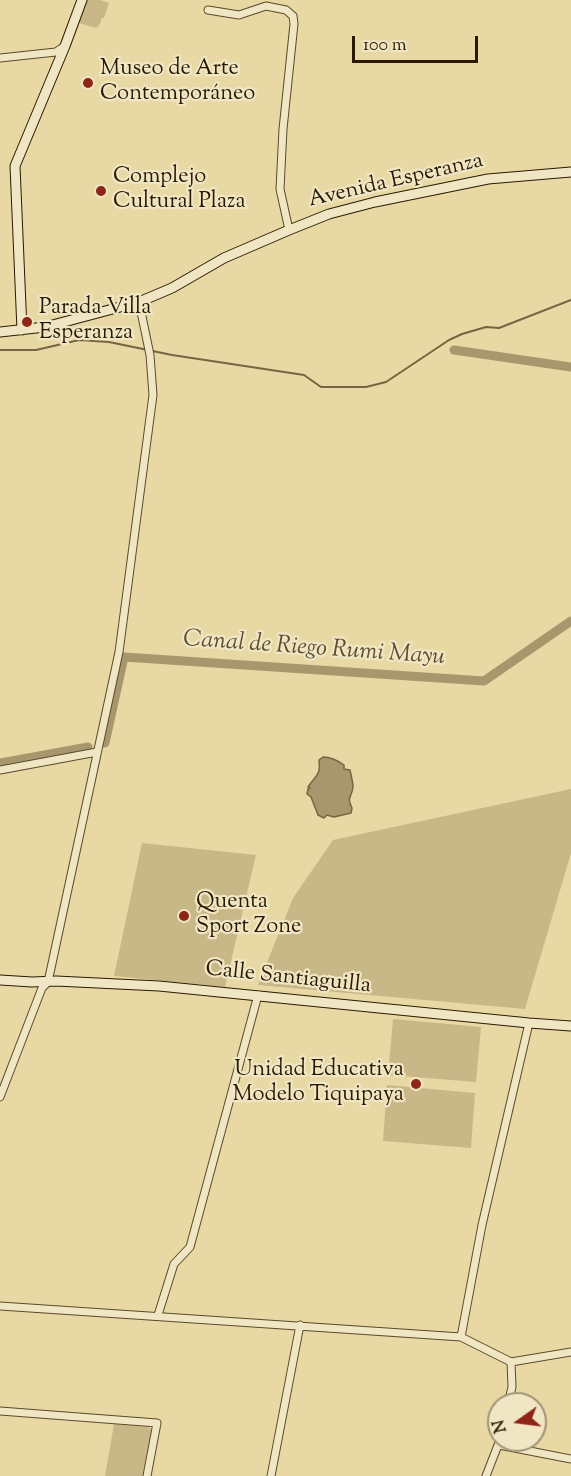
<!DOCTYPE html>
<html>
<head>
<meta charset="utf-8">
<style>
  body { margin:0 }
  #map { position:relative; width:571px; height:1476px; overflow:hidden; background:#e8d8a4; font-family:"Sorts Mill Goudy",serif }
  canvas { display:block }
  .north { position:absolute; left:487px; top:1392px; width:60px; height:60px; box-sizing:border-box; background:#f0e6c4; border:2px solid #a19476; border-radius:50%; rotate:256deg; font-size:16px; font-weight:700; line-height:24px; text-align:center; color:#2b1a02 }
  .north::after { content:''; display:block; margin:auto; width:21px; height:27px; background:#8f2418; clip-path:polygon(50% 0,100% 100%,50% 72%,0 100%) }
  .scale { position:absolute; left:352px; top:36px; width:126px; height:27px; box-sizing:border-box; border:3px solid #2b1a02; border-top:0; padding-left:8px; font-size:18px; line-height:21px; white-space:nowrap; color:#2b1a02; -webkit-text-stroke:4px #f0e6c4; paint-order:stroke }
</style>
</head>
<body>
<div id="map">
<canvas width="571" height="1476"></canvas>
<div class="north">N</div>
<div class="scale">100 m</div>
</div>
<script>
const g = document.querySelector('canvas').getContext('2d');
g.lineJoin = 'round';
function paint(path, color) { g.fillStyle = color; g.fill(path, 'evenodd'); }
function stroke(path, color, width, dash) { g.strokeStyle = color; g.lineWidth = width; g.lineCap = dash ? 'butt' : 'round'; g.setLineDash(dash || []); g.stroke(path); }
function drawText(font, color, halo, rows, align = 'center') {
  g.font = font + ' "Sorts Mill Goudy",serif'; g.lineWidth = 4.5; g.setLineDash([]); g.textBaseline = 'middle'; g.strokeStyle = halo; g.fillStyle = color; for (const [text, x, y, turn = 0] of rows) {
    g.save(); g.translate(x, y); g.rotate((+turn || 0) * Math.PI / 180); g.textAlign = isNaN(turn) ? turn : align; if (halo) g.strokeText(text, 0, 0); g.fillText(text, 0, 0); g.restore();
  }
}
paint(new Path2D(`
  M 87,0 L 100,0 L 109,3 L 104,18 L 102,18 L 100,24 L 96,28 L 79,23 Z
  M 571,789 L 571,853 L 525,1009 L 258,985 L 293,898 L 333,840 Z
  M 142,843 L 256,855 L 225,987 L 114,976 Z
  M 393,1019 L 481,1027 L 476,1082 L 388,1075 Z
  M 387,1085 L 475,1093 L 471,1148 L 383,1141 Z
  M 114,1424 L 148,1427 L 152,1430 L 143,1476 L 105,1476 Z`), '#c8b888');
const water = new Path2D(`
  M 323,757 C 331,757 337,760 344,765 L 344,769 L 350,770 C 351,775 353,782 353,787 C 352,797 346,797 352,808 L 351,813 L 334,817 L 327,815 L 324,818 L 318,815 L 311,797 L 307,794 L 308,789 L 310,788 L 308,787 C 315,776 321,776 319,760 Z`);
paint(water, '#a8976d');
stroke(water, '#766542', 1.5);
stroke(new Path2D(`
  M 0,350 L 36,350 L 79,340 L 109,342 L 172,355 L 304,375 L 321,387 L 366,387 L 386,382 L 449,340 L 462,334 L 486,327 L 499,328 L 571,300`), '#766542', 2);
stroke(new Path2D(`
  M 454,350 L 571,367
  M 105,743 L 124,657 L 484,681 L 571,621
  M 0,763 L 88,747`), '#a8976d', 9);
const street = new Path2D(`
  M 208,10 L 239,15 L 266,6 L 286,10 L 293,16 L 294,24 L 283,129 L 280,189 L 289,230
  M 0,58 L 56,52 L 65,46
  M 0,770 L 97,752
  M 0,1097 L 42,988 L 48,982 L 119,652 L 153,395 L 150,355 L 139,302
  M 0,1306 L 461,1337 L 511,1362
  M 158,1315 L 174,1264 L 190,1247 L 258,995
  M 461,1337 L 482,1225 L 529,1023
  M 511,1362 L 571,1352
  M 508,1404 L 512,1387 L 511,1362
  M 0,1411 L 157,1423 L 147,1476
  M 499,1445 L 571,1459
  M 271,1476 L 300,1325
  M 486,1476 L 500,1440`);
const secondary = new Path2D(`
  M 22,330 L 15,166 L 65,46 L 82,0
  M 0,332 L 45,327 L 139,302 L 172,288 L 224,258 L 289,230 L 329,214 L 375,202 L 488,179 L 571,172
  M 0,980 L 32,982 L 56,981 L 159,986 L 529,1023 L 571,1026`);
stroke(street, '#5a4a2a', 9);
stroke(secondary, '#2b1a02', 11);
stroke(street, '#f0e6c4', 7);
stroke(secondary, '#f0e6c4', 9);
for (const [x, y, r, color] of [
  [88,83,6,"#8f2418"],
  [101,191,6,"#8f2418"],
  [27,322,6,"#8f2418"],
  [184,916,6,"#8f2418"],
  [416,1084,6,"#8f2418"]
]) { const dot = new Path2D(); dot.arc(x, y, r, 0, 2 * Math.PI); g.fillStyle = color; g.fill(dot); stroke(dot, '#f0e6c4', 2); }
drawText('22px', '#2b1a02', '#f0e6c4', [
  ["Museo de Arte",100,70],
  ["Contemporáneo",100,95],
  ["Complejo",113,178],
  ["Cultural Plaza",113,203],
  ["Parada Villa",39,309],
  ["Esperanza",39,334],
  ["Quenta",196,903],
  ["Sport Zone",196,928],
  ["Unidad Educativa",404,1071,"right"],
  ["Modelo Tiquipaya",404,1096,"right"]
], 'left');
drawText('22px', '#2b1a02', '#f0e6c4', [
  ["Avenida Esperanza",396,182,-13],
  ["Calle Santiaguilla",288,979,6]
]);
drawText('italic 24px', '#5d4c2d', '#f0e6c4', [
  ["Canal de Riego Rumi Mayu",314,650,4]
]);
</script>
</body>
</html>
